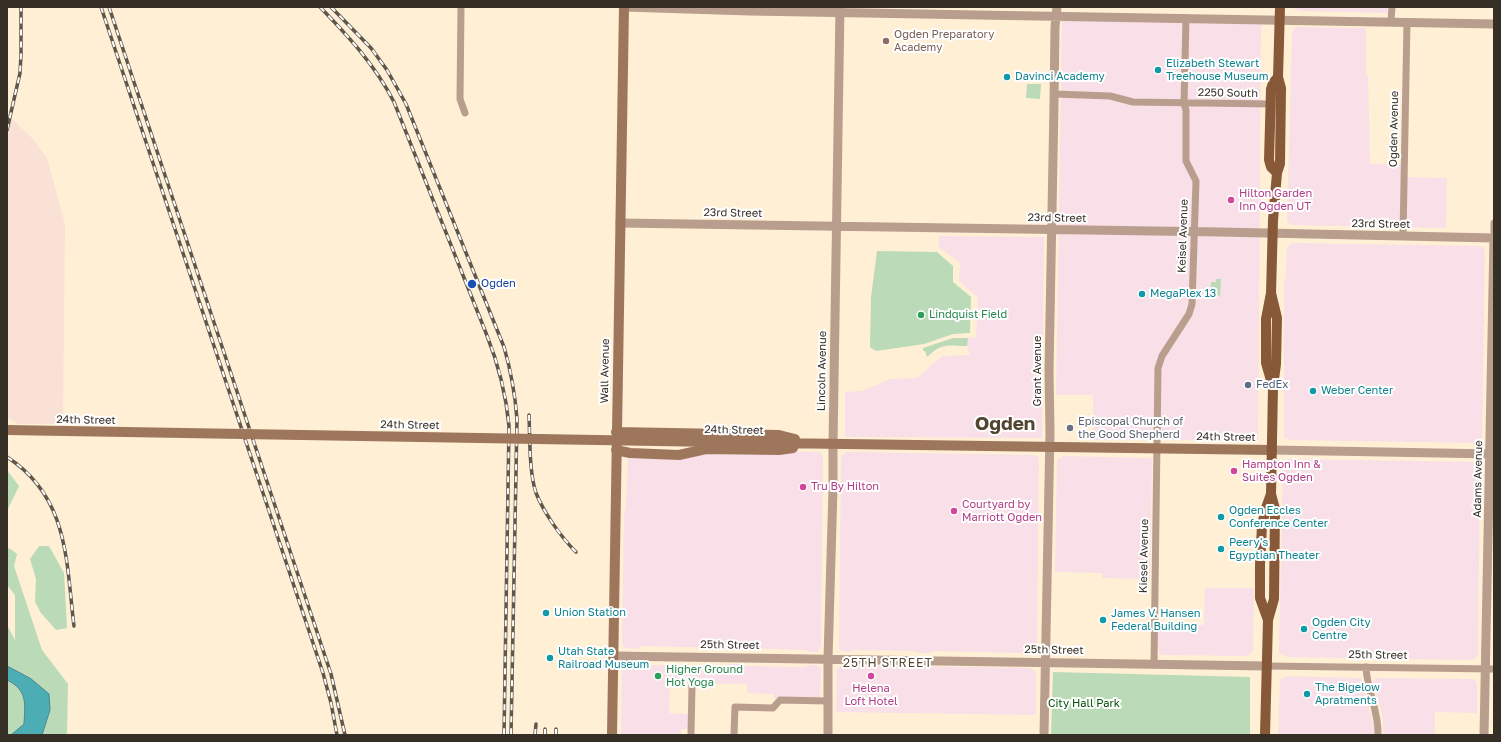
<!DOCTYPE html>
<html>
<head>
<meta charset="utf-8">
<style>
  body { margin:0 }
  #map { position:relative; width:1501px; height:742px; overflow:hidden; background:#ffefd5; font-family:"Golos Text",sans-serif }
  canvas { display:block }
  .frame { position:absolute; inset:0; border:8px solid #362f26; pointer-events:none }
</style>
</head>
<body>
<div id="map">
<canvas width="1501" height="742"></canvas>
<div class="frame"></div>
</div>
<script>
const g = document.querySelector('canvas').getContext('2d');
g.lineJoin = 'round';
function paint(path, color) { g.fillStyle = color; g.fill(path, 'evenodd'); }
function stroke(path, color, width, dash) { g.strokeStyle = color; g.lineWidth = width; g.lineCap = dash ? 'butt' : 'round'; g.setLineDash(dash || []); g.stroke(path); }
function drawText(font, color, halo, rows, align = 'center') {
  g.font = font + ' "Golos Text",sans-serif'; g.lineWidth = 4; g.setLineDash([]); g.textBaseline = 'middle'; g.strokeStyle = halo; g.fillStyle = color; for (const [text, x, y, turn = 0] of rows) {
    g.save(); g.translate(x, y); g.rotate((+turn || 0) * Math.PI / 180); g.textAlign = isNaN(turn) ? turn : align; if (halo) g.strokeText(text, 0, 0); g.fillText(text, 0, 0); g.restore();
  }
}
paint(new Path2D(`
  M 1293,7 L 1388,7 L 1388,13 L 1299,11 Z
  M 1062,20 L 1261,24 L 1258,440 L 1093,440 L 1093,395 L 1056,395 Z
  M 1296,27 L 1366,28 L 1366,75 L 1368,75 L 1370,164 L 1403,164 L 1403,177 L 1447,178 L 1446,228 L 1292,225 L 1288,222 L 1287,218 L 1292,36 L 1293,30 Z
  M 939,236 L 1044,237 L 1042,438 L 845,437 L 845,392 L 862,391 L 891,379 L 917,378 L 942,356 L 970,355 L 967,346 L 968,338 L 976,337 L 978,298 L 959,281 L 960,263 L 939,247 Z
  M 1292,243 L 1480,246 L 1484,248 L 1485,252 L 1482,438 L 1479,442 L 1476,443 L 1289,440 L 1284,437 L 1284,285 L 1286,272 L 1287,247 Z
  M 711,451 L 820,452 L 823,456 L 821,647 L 817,652 L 809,652 L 806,650 L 742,648 L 739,650 L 728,650 L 725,648 L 641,646 L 638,649 L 626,648 L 623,646 L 622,644 L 624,515 L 626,503 L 628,457 Z
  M 847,452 L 1035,455 L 1039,458 L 1037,642 L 1035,653 L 1032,655 L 1024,655 L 1021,653 L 932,651 L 930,653 L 918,653 L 916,651 L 854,650 L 851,652 L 841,651 L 839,649 L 841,458 L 842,455 Z
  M 1063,456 L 1151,458 L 1152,461 L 1150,579 L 1102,578 L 1102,573 L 1055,572 L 1057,460 Z
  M 1288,459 L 1476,462 L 1480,465 L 1478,654 L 1476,658 L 1472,660 L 1288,657 L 1279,653 L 1283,464 Z
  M 1205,588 L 1254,588 L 1253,651 L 1250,654 L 1247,656 L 1162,655 L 1159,653 L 1157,624 L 1204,625 Z
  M 626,662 L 638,662 L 641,665 L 725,666 L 728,664 L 739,664 L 742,666 L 805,667 L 808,665 L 815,665 L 820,667 L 821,669 L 820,698 L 774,698 L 774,694 L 747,693 L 747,684 L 670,683 L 669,713 L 688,714 L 688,729 L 681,729 L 681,735 L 621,735 L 622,668 Z
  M 842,665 L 1031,668 L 1036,672 L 1036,715 L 836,712 L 837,669 Z
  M 1287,676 L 1361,678 L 1374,727 L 1374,735 L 1278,735 L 1280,682 L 1281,679 Z
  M 1376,678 L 1472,679 L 1476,681 L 1477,685 L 1477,713 L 1435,712 L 1435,735 L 1383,735 L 1383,718 L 1373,681 Z`), '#f9dfe7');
paint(new Path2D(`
  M 7,114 L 33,139 L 47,158 L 65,224 L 63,424 L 18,424 L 7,417 Z`), '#f9e2d5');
paint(new Path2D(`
  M 1027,84 L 1041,84 L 1040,99 L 1026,98 Z
  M 877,251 L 937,252 L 953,266 L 953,282 L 971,297 L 970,333 L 953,334 L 924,344 L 876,351 L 870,347 L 871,297 Z
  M 1216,279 L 1221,279 L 1220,296 L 1207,295 L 1207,290 L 1211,291 L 1211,282 L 1216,282 Z
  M 953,338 L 968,338 L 967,346 C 948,346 943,342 927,357 L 925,351 L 923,351 L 923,348 Z
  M 7,470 L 19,486 L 7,511 Z
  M 39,546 L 49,546 L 64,573 L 67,628 L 56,630 L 41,613 L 35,602 L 36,579 L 30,559 Z
  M 9,548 L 17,554 L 14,566 L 42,650 L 68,684 L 67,735 L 42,735 L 50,710 L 30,677 L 7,666 L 7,625 L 15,640 L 15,595 L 7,585 L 7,551 Z
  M 1053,672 L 1250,677 L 1250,735 L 1051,735 Z
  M 7,680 C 28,690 25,704 24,724 L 11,735 L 7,735 Z`), '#badab8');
const water = new Path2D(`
  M 7,666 L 30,678 L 49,694 L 50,710 L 42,735 L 11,735 L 24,724 C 25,704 28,690 7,680 Z`);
paint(water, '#4dadb4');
stroke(water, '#468789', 1);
stroke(new Path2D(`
  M 461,7 L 460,99 L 465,113
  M 1391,21 L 1392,7
  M 1054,94 L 1110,96 L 1133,102 L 1270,104
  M 1403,236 L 1407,22
  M 1494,238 L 1494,223
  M 1154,664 L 1158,368 L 1162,356 L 1189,314 L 1192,304 L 1196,181 L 1186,161 L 1186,110 L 1184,104 L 1186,18
  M 1266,666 L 1494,669
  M 1366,667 C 1367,691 1379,711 1378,735
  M 691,735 L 692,686
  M 734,735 L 735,707 L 773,708 L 780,700 L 828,701`), '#b99e8d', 7);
stroke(new Path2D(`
  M 624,7 L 750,11 L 1494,24
  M 620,223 L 1220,232 L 1494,238
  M 1272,450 L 1494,454
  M 613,656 L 1266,666
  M 828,735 L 828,659 L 833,489 L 833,444 L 840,7
  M 1044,735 L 1050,432 L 1049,371 L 1054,104 L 1055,27 L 1057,7
  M 1484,735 L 1494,238`), '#b99e8d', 9);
stroke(new Path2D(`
  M 616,432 L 779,435 L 795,439
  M 774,443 L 1272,450
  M 616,450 L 630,453 L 679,455 L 706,449 L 779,450 L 793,448
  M 612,735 L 624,7`), '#9d765c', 10);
stroke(new Path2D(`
  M 1277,173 L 1271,167 L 1269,160 L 1271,89 L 1273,83 L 1278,77
  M 1272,384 L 1266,363 L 1266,319 L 1271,293 L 1273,220 L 1277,173 L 1280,164 L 1281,88 L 1278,77 L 1280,7
  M 1268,620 L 1260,598 L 1260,565 L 1262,525 L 1266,508 L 1271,494
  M 1265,735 L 1268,620 L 1274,599 L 1275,509 L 1271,494 L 1273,387 L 1276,364 L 1277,318 L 1271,293`), '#875939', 10);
const rail = new Path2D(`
  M 101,7 L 323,673 L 331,703 L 337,735
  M 109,7 L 331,674 L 345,735
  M 320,7 C 349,37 375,65 394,102 L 486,333 C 498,363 506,393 509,426 L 504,735
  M 331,7 L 371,48 L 387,70 L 406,104 L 504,347 C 511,371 515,394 517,419 L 511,735
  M 7,130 L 20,73 L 21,55 L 21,7
  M 529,415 C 530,438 529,472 536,493 C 544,513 561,537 576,552
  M 7,457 C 69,497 66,561 74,626
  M 535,735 L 536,724
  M 545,735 L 545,729
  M 556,735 L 556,729`);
stroke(rail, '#60574b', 3.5);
stroke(rail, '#fff', 2, [6]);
stroke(new Path2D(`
  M 7,430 L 774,443`), '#9d765c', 10);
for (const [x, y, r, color] of [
  [886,41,4,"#8d6e63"],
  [1158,70,4,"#0f9aa8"],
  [1007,77,4,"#0f9aa8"],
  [1231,200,4,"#d1479c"],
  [472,284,5,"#1a4fb4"],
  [1142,294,4,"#0f9aa8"],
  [921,315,4,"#2e9e5b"],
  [1248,385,4,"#5c6f8a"],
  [1313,391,4,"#0f9aa8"],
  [1070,428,4,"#6b7280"],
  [1234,471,4,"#d1479c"],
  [803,487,4,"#d1479c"],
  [954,511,4,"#d1479c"],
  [1221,517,4,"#0f9aa8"],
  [1221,549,4,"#0f9aa8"],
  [546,613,4,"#0f9aa8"],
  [1103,620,4,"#0f9aa8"],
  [1304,629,4,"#0f9aa8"],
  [550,658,4,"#0f9aa8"],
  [658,676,4,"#2e9e5b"],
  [871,676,4,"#d1479c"],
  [1307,694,4,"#0f9aa8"]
]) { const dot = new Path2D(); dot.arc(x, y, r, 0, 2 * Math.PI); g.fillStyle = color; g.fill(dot); stroke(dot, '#fff', 1.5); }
drawText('11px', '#785e54', '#fff', [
  ["Ogden Preparatory",894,35],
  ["Academy",894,48]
], 'left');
drawText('11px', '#0d838f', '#fff', [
  ["Elizabeth Stewart",1166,64],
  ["Treehouse Museum",1166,77],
  ["Davinci Academy",1015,77],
  ["MegaPlex 13",1150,294],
  ["Weber Center",1321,391],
  ["Ogden Eccles",1229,511],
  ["Conference Center",1229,524],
  ["Peery's",1229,543],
  ["Egyptian Theater",1229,556],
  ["Union Station",554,613],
  ["James V. Hansen",1111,614],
  ["Federal Building",1111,627],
  ["Ogden City",1312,623],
  ["Centre",1312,636],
  ["Utah State",558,652],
  ["Railroad Museum",558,665],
  ["The Bigelow",1315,688],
  ["Apratments",1315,701]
], 'left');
drawText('11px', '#362f26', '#fff', [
  ["2250 South",1228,93,1],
  ["Ogden Avenue",1394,129,-89],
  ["23rd Street",733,213,1],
  ["23rd Street",1057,218,1],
  ["23rd Street",1381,224,1],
  ["Keisel Avenue",1183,236,-88],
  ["Wall Avenue",605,371,-89],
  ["Lincoln Avenue",822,371,-89],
  ["Grant Avenue",1038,371,-90],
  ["24th Street",86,420,1],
  ["24th Street",410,425,1],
  ["24th Street",734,430,1],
  ["24th Street",1226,437,1],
  ["Adams Avenue",1478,479,-89],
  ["Kiesel Avenue",1144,556,-89],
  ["25th Street",730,645,1],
  ["25th Street",1054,650,1],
  ["25th Street",1378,655,1]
]);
drawText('11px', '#b23c85', '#fff', [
  ["Hilton Garden",1239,194],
  ["Inn Ogden UT",1239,207],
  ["Hampton Inn &",1242,465],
  ["Suites Ogden",1242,478],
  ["Tru By Hilton",811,487],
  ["Courtyard by",962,505],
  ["Marriott Ogden",962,518],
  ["Helena",871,689,"center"],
  ["Loft Hotel",871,702,"center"]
], 'left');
drawText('11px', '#164399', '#fff', [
  ["Ogden",481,284]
], 'left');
drawText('11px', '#27864d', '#fff', [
  ["Lindquist Field",929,315],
  ["Higher Ground",666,670],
  ["Hot Yoga",666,683]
], 'left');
drawText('11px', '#4e5e75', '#fff', [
  ["FedEx",1256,385]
], 'left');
drawText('11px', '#5b616d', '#fff', [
  ["Episcopal Church of",1078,422],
  ["the Good Shepherd",1078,435]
], 'left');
drawText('11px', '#034e08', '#fff', [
  ["City Hall Park",1084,704]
]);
g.letterSpacing = '1px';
drawText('12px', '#534630', '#fff', [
  ["25TH STREET",888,663]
]);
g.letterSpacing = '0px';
drawText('bold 19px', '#534630', '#fff', [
  ["Ogden",1005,424]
]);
</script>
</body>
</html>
